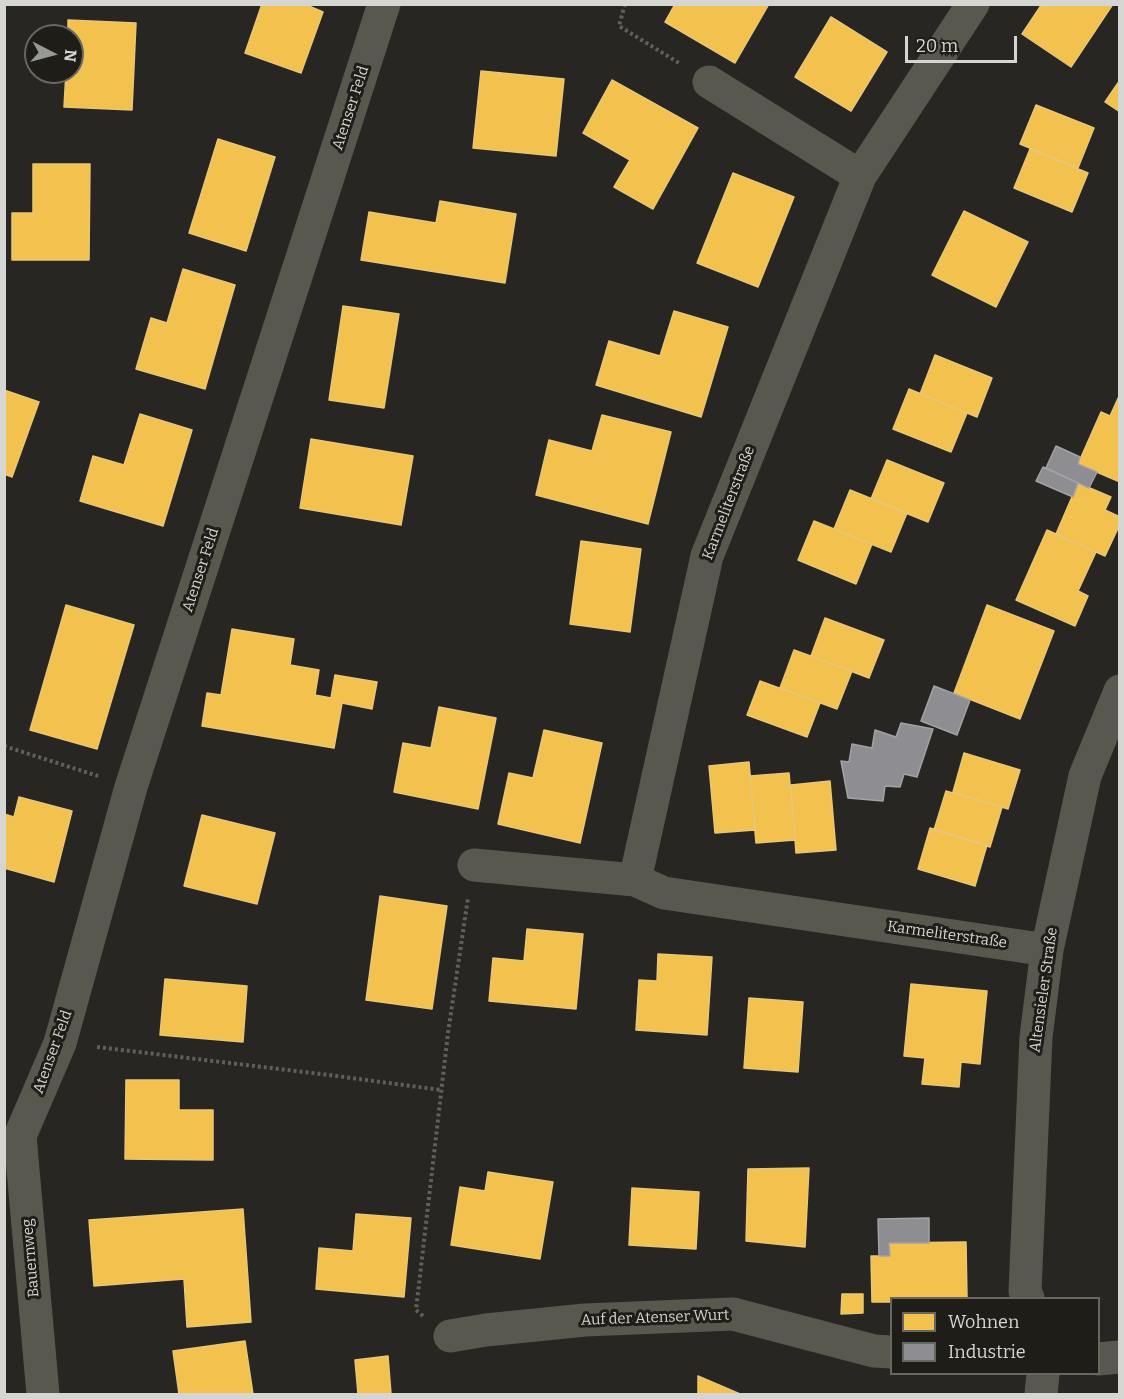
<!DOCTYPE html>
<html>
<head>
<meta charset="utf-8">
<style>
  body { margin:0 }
  #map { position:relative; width:1124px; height:1399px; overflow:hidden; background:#272622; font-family:Bitter,serif }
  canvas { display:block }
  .frame { position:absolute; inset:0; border:6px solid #d5d5d1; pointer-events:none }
  .legend { position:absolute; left:890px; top:1297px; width:210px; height:78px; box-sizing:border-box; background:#1e1d18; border:2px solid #676762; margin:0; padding:8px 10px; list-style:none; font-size:18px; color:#d5d5d1 }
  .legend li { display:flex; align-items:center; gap:12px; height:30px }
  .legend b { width:30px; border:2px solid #676762 }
  .north { position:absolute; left:24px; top:24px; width:60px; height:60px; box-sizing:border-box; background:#1e1d18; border:2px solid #676762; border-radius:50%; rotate:96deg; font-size:16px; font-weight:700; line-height:24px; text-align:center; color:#d5d5d1 }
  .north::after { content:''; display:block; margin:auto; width:21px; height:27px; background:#989894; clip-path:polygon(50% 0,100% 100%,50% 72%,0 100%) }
  .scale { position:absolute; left:905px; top:36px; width:112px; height:27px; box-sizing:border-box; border:3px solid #d5d5d1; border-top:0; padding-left:8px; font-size:18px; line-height:21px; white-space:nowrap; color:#d5d5d1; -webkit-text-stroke:4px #1e1d18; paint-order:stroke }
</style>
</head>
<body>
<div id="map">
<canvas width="1124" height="1399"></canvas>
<div class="frame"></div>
<ul class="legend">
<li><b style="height:16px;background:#f2c14e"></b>Wohnen</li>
<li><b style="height:16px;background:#8d8d92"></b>Industrie</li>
</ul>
<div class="north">N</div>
<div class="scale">20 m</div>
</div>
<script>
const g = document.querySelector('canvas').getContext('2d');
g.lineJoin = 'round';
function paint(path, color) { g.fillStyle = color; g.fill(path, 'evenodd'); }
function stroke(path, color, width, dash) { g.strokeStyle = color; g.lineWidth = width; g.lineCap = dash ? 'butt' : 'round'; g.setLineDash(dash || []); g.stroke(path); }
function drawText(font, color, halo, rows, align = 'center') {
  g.font = font + ' Bitter,serif'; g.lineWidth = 6; g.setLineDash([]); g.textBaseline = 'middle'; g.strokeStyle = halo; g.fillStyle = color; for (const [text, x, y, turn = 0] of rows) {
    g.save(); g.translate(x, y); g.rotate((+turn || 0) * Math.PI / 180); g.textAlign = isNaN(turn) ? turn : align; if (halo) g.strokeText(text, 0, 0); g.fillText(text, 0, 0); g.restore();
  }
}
const homes = new Path2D(`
  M 262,4 L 304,4 L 323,12 L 301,73 L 245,53 Z
  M 675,4 L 769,4 L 735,63 L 665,22 Z
  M 1042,4 L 1113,4 L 1071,67 L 1022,34 Z
  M 831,17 L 887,52 L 851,111 L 795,77 Z
  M 68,20 L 136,23 L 132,110 L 64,107 L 66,72 L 72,72 L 72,36 L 68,36 Z
  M 481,71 L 564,79 L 556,156 L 473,148 Z
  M 612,80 L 698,128 L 653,209 L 614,187 L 630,160 L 583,133 Z
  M 1120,80 L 1120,112 L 1105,102 Z
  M 1036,105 L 1094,128 L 1078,168 L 1020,144 Z
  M 218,139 L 275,157 L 246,251 L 189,233 Z
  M 1030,149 L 1088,173 L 1072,212 L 1014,188 Z
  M 33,164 L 90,164 L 89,260 L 12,260 L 12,213 L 33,213 Z
  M 733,173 L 794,197 L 758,287 L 697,263 Z
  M 440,201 L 516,214 L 505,283 L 361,260 L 369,212 L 436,223 Z
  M 964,211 L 1028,242 L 996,307 L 932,275 Z
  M 183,269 L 235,285 L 205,389 L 136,369 L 151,318 L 167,323 Z
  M 343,306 L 399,314 L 384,408 L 329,400 Z
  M 674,311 L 728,327 L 701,417 L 596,385 L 609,341 L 660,356 Z
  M 935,355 L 992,378 L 977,417 L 920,394 Z
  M 909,389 L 967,413 L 951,452 L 893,429 Z
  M 4,390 L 39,402 L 12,477 L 4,474 Z
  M 1120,394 L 1120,482 L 1078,464 L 1101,412 L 1110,416 Z
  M 140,414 L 192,430 L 163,526 L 80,501 L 93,456 L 124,465 Z
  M 602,415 L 671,432 L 648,524 L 536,495 L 549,440 L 592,451 Z
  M 311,439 L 413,456 L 401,525 L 300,508 Z
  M 887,460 L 944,483 L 928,522 L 871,499 Z
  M 1078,483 L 1111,497 L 1105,510 L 1120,517 L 1120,524 L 1105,556 L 1056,534 Z
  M 850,490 L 907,513 L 891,552 L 834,529 Z
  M 814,521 L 872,544 L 856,584 L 798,560 Z
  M 1047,530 L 1096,552 L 1078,591 L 1088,596 L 1075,626 L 1016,600 Z
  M 581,541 L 641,549 L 630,632 L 570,624 Z
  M 66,605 L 134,625 L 97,749 L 30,730 Z
  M 987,605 L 1054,631 L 1020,719 L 954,693 Z
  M 825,618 L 884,640 L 869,678 L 811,656 Z
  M 232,629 L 294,639 L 290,665 L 319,670 L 315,695 L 331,698 L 335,675 L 377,682 L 372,709 L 342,703 L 334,748 L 202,726 L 207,693 L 221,695 Z
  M 794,650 L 852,671 L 837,709 L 780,688 Z
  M 760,681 L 820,703 L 807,737 L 747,715 Z
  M 439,707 L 496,718 L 478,809 L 394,792 L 403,743 L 431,748 Z
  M 544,730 L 602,743 L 580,843 L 498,824 L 509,773 L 533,778 Z
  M 964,753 L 1020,770 L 1008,809 L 953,792 Z
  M 749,762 L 755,830 L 715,833 L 709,766 Z
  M 789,773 L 795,840 L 756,843 L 750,776 Z
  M 830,781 L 836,850 L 796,853 L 791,785 Z
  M 946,791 L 1002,807 L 990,847 L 934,830 Z
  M 19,797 L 72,811 L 54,882 L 4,868 L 4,814 L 14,817 Z
  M 202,815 L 275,833 L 257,904 L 184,886 Z
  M 930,828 L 987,845 L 975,886 L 918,869 Z
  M 380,896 L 447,906 L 432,1009 L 366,1000 Z
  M 527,929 L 583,934 L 576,1009 L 489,1001 L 493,958 L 524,961 Z
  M 658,954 L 712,957 L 707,1035 L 636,1030 L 639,980 L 657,981 Z
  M 165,979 L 247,986 L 243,1042 L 160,1035 Z
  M 911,984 L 987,991 L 980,1064 L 961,1062 L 959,1087 L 922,1084 L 925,1058 L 904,1056 Z
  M 749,998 L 803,1002 L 798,1072 L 744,1068 Z
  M 126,1080 L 179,1080 L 179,1110 L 213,1110 L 213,1160 L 125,1159 Z
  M 809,1168 L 805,1247 L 746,1241 L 748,1169 Z
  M 488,1172 L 553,1182 L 540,1259 L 451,1245 L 460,1187 L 485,1191 Z
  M 632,1188 L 699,1192 L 696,1249 L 629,1245 Z
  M 243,1209 L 251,1322 L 187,1327 L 184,1279 L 94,1286 L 89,1220 Z
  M 356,1214 L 411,1218 L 404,1297 L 316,1289 L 319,1248 L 353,1251 Z
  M 966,1242 L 967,1298 L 892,1298 L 892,1302 L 872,1302 L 871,1256 L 890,1256 L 889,1243 Z
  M 842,1294 L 863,1294 L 863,1313 L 841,1314 Z
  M 245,1341 L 253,1394 L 179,1394 L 173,1351 Z
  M 388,1356 L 391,1394 L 358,1394 L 355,1360 Z
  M 698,1376 L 740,1394 L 698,1394 Z`);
paint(homes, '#f2c14e');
stroke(homes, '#e9c775', 1.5);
const industry = new Path2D(`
  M 1056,446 L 1080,457 L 1078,464 L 1097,472 L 1089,488 L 1046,468 Z
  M 1043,467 L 1078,483 L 1073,497 L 1036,481 Z
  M 934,686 L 970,700 L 957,735 L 921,721 Z
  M 901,723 L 933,729 L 917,777 L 904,774 L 900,787 L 885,786 L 883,801 L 848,798 L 841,761 L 849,762 L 852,744 L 872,748 L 875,730 L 896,737 Z
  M 929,1218 L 929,1243 L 889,1243 L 890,1256 L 879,1256 L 878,1219 Z`);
paint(industry, '#8d8d92');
stroke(industry, '#a3a3a5', 1.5);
stroke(new Path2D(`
  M 625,4 L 619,26 L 679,63
  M 4,746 L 98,776
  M 97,1047 L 329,1075 L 441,1090
  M 423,1316 L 416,1310 L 448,1033 L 468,898`), '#605f58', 4, [3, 3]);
stroke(new Path2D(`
  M 973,4 L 860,176 L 707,556 L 635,880 L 664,893 L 1047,950
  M 709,82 L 860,176
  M 474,865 L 635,880
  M 1028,1298 L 1025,1291 L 1036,1037 L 1047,950 L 1085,776 L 1120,691
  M 450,1336 L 486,1330 L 585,1320 L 733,1314 L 874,1351 L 892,1352
  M 1098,1359 L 1120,1357
  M 43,1394 L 20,1136 L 60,1043 L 131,787 L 384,4
  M 1041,1394 L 1043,1374`), '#59584f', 33);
drawText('15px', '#d5d5d1', '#1e1d18', [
  ["Atenser Feld",351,108,-72],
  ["Karmeliterstraße",729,503,-69],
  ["Atenser Feld",201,570,-72],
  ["Karmeliterstraße",947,935,8],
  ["Altensieler Straße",1044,990,-82],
  ["Atenser Feld",53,1052,-70],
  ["Bauernweg",31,1258,-95],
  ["Auf der Atenser Wurt",655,1318,-2]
]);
</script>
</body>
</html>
